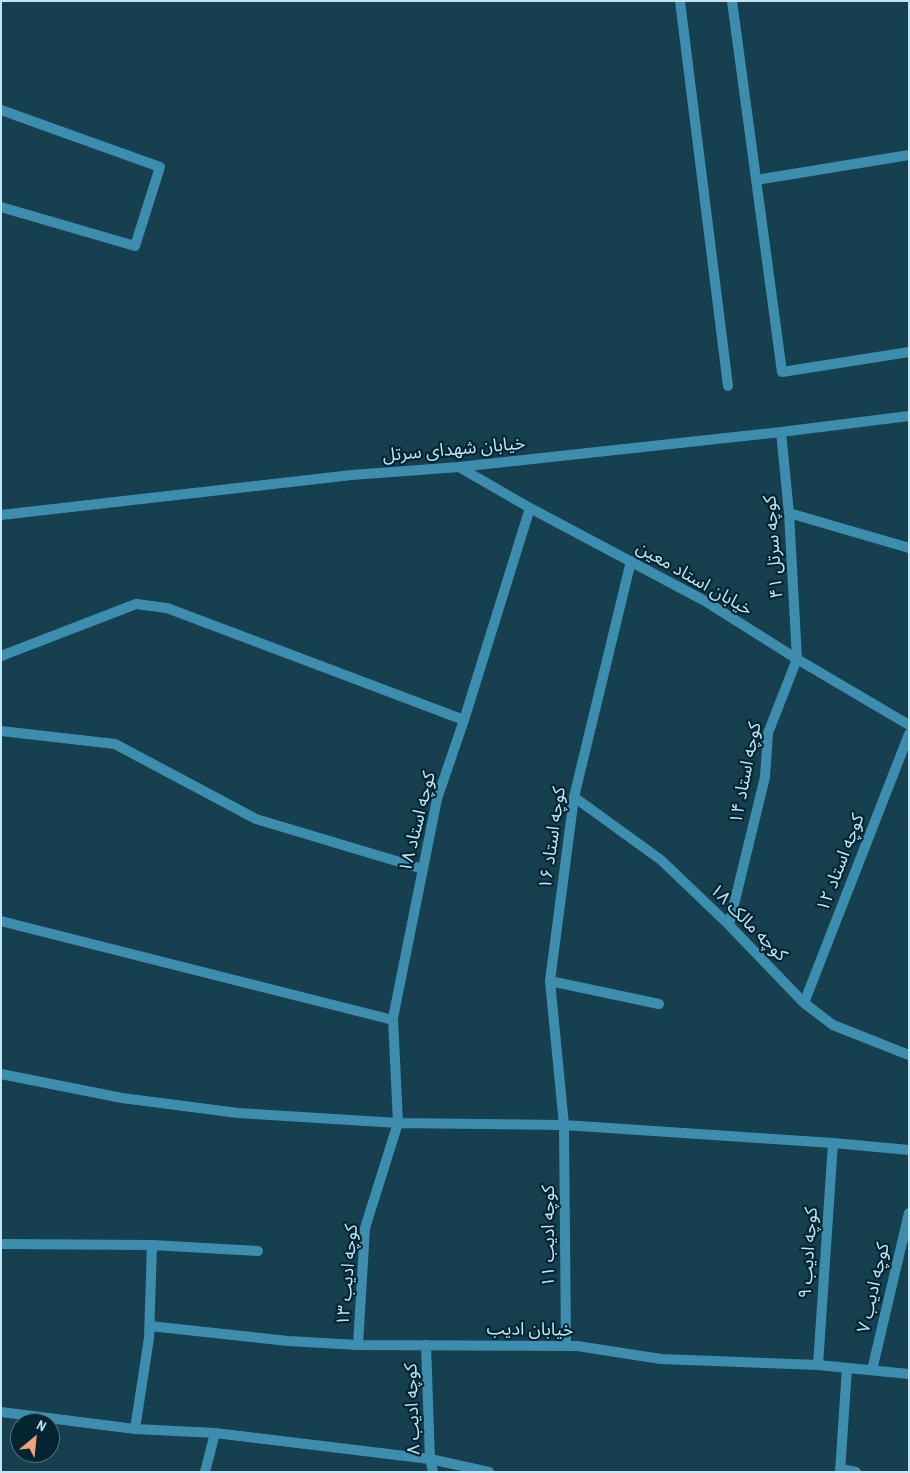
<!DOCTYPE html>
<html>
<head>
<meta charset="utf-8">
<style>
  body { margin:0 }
  #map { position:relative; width:910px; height:1473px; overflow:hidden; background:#163f4f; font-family:"Archivo Narrow",sans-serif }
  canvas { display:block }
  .frame { position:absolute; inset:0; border:2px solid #c0e5f5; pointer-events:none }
  .north { position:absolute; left:10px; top:1413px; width:50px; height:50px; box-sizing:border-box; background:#032531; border:1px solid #4f727f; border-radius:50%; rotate:28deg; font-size:14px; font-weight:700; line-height:20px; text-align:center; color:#c0e5f5 }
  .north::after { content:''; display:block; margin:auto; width:18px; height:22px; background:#f0a27a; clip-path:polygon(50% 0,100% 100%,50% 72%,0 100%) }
</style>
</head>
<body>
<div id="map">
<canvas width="910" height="1473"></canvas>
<div class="frame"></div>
<div class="north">N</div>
</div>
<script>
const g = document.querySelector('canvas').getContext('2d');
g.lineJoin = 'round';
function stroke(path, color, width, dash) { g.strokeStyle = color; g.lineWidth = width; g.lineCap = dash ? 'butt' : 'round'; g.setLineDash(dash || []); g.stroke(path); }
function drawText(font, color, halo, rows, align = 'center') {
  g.font = font + ' "Archivo Narrow","Noto Sans Arabic",sans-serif'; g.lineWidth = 4.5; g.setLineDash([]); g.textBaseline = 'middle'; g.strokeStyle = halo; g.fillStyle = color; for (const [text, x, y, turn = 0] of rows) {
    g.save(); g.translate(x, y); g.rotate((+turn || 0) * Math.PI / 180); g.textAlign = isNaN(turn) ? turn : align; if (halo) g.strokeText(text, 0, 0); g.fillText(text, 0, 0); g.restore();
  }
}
stroke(new Path2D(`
  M 680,1 L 728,386`), '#3d8eae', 10);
stroke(new Path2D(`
  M 732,1 L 782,372 L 909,352
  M 1,110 L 160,167 L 135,246 L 1,207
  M 756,180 L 909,155
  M 789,513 L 909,548
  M 1,515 L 352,475 L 459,467 L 781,432 L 909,416
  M 1,656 L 136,604 L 167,608 L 464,720
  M 1,731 L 115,744 L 256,819 L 423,869
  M 574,797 L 661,860 L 729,925 L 804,1003 L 833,1025 L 909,1055
  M 1,921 L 393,1020
  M 729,925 L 765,777 L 768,733 L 797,659 L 789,513 L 781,432
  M 550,981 L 659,1004
  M 804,1003 L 909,734
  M 1,1074 L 122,1098 L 238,1113 L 398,1123 L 564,1125 L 833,1143 L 909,1150
  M 1,1244 L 152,1245 L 258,1251
  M 150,1326 L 288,1341 L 358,1345 L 577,1346 L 661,1359 L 818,1365 L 909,1374
  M 358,1345 L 365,1228 L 398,1123 L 393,1018 L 437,799 L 464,720 L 530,508
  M 426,1345 L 430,1459 L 433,1472
  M 566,1346 L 564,1125 L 550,981 L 574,797 L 631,561
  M 818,1365 L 833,1143
  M 872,1370 L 909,1213
  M 1,1412 L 135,1429 L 215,1433 L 430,1459 L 489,1472
  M 135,1429 L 149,1338 L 152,1245
  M 841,1469 L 856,1472
  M 205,1472 L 215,1433
  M 840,1472 L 847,1368`), '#3d8eae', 10);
stroke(new Path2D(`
  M 459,467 L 530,508 L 705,601 L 797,659 L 909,725`), '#3d8eae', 10);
drawText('18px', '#c0e5f5', '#032531', [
  ["خیابان شهدای سرتل",454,450,-5],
  ["کوچه سرتل ۴۱",774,547,-94],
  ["خیابان استاد معین",694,579,30],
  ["کوچه استاد ۱۴",746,773,-79],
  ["کوچه استاد ۱۸",418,822,-76],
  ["کوچه استاد ۱۶",553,838,-82],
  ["کوچه استاد ۱۲",841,863,-69],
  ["کوچه مالک ۱۸",748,923,45],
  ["کوچه ادیب ۱۱",549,1236,-90],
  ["کوچه ادیب ۹",809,1253,-86],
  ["کوچه ادیب ۱۳",348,1275,-85],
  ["کوچه ادیب ۷",874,1288,-77],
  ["خیابان ادیب",530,1330,1],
  ["کوچه ادیب ۸",413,1409,-92]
]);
</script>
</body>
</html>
